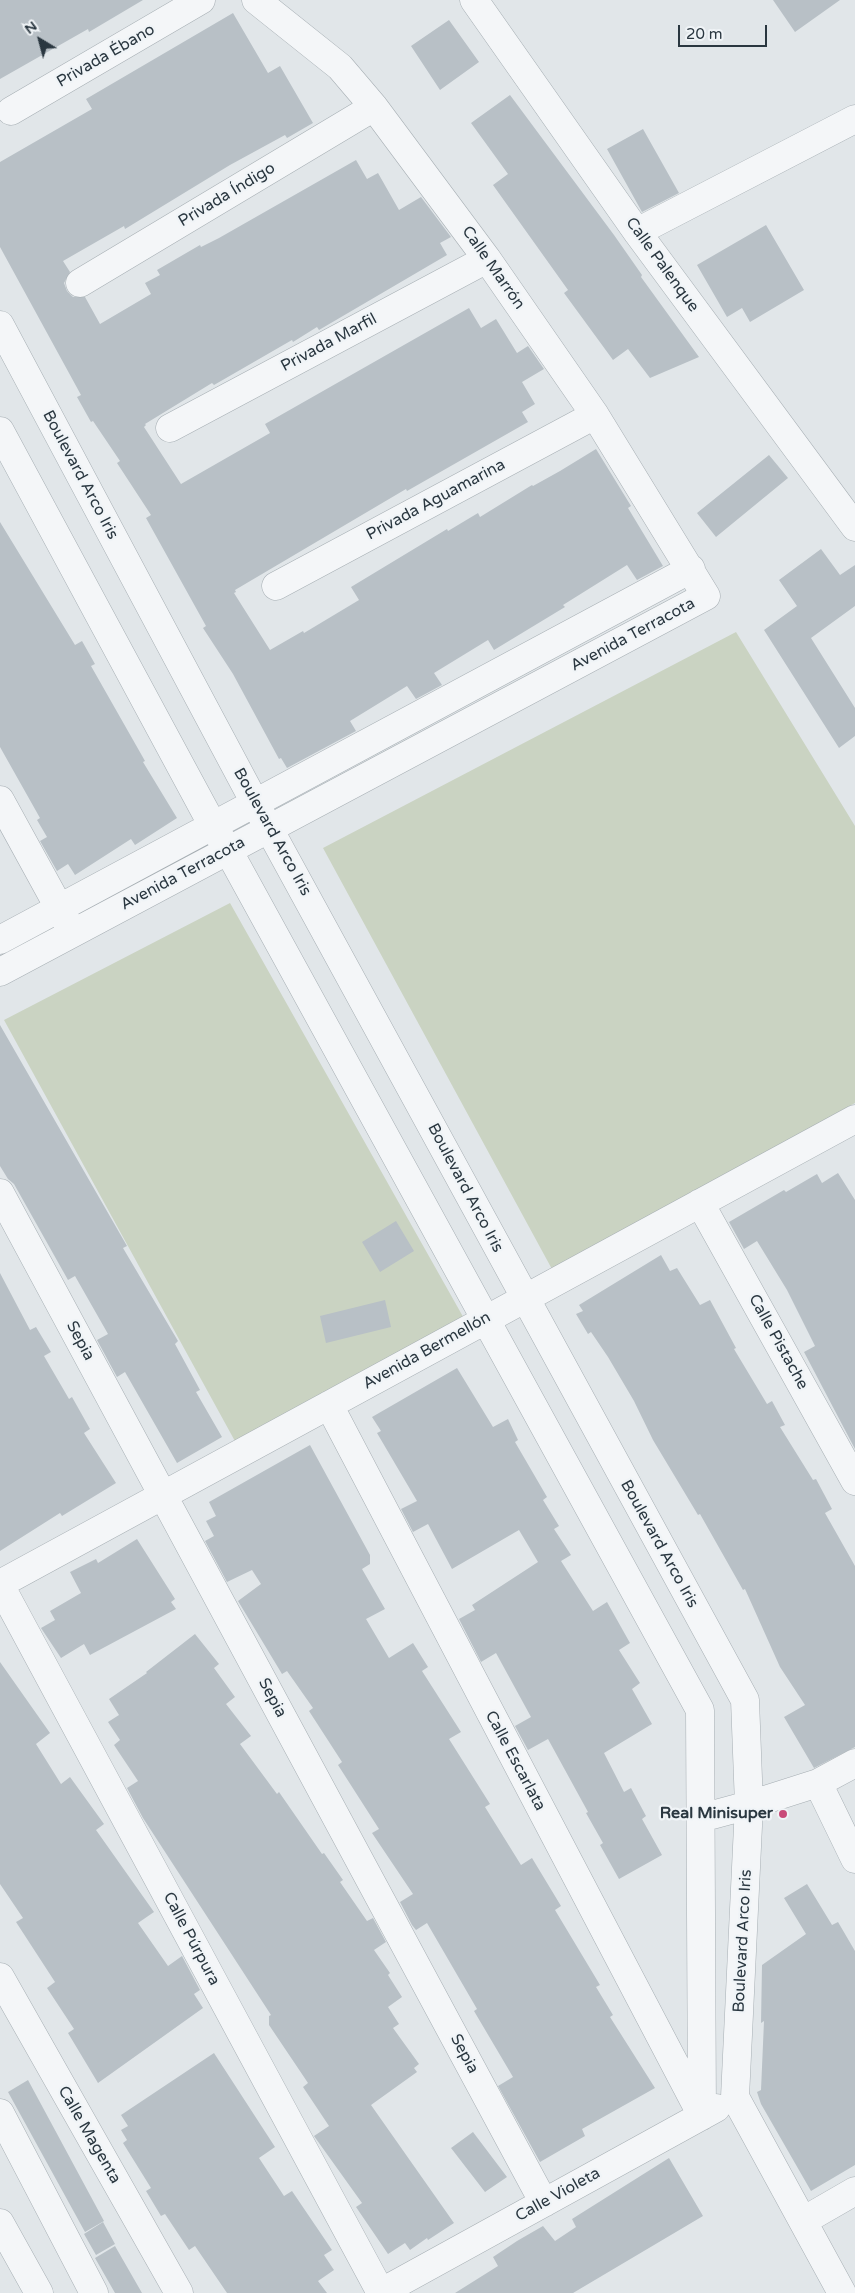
<!DOCTYPE html>
<html>
<head>
<meta charset="utf-8">
<style>
  body { margin:0 }
  #map { position:relative; width:855px; height:2293px; overflow:hidden; background:#e1e6e9; font-family:"Varela Round",sans-serif }
  canvas { display:block }
  .north { position:absolute; left:15px; top:15px; width:50px; height:50px; -webkit-text-stroke:4px #f0f4f7; paint-order:stroke; rotate:323deg; font-size:14px; font-weight:700; line-height:20px; text-align:center; color:#2a3740 }
  .north::after { content:''; display:block; margin:auto; width:18px; height:22px; background:#2a3740; clip-path:polygon(50% 0,100% 100%,50% 72%,0 100%) }
  .scale { position:absolute; left:678px; top:25px; width:89px; height:22px; box-sizing:border-box; border:2px solid #2a3740; border-top:0; padding-left:6px; font-size:15px; line-height:18px; white-space:nowrap; color:#2a3740; -webkit-text-stroke:4px #f0f4f7; paint-order:stroke }
</style>
</head>
<body>
<div id="map">
<canvas width="855" height="2293"></canvas>
<div class="north">N</div>
<div class="scale">20 m</div>
</div>
<script>
const g = document.querySelector('canvas').getContext('2d');
g.lineJoin = 'round';
function paint(path, color) { g.fillStyle = color; g.fill(path, 'evenodd'); }
function stroke(path, color, width, dash) { g.strokeStyle = color; g.lineWidth = width; g.lineCap = dash ? 'butt' : 'round'; g.setLineDash(dash || []); g.stroke(path); }
function drawText(font, color, halo, rows, align = 'center') {
  g.font = font + ' "Varela Round",sans-serif'; g.lineWidth = 4.5; g.setLineDash([]); g.textBaseline = 'middle'; g.strokeStyle = halo; g.fillStyle = color; for (const [text, x, y, turn = 0] of rows) {
    g.save(); g.translate(x, y); g.rotate((+turn || 0) * Math.PI / 180); g.textAlign = isNaN(turn) ? turn : align; if (halo) g.strokeText(text, 0, 0); g.fillText(text, 0, 0); g.restore();
  }
}
paint(new Path2D(`
  M 736,632 L 855,826 L 855,1103 L 553,1271 L 323,848 Z
  M 230,903 L 466,1322 L 236,1443 L 4,1020 Z`), '#cad3c2');
paint(new Path2D(`
  M 0,0 L 143,0 L 89,32 L 88,29 L 0,79 Z
  M 773,0 L 840,0 L 795,32 Z
  M 233,13 L 268,73 L 280,66 L 313,123 L 287,138 L 285,135 L 230,165 L 125,229 L 124,226 L 63,261 L 70,272 L 64,283 L 67,291 L 73,297 L 85,297 L 100,324 L 151,294 L 145,283 L 160,275 L 157,270 L 200,245 L 201,247 L 219,238 L 356,160 L 367,179 L 378,173 L 399,210 L 421,197 L 451,237 L 440,243 L 447,255 L 319,330 L 317,327 L 293,342 L 292,340 L 214,385 L 212,383 L 145,424 L 146,425 L 144,427 L 181,484 L 270,433 L 265,424 L 469,308 L 481,328 L 496,319 L 517,353 L 528,346 L 544,369 L 522,382 L 535,404 L 522,412 L 528,422 L 407,491 L 406,489 L 235,590 L 236,592 L 234,593 L 270,650 L 303,631 L 304,633 L 359,600 L 351,587 L 447,529 L 448,531 L 478,513 L 480,517 L 532,485 L 533,486 L 560,471 L 596,449 L 631,506 L 628,508 L 663,566 L 637,580 L 627,565 L 563,605 L 565,607 L 494,650 L 488,640 L 434,673 L 442,685 L 416,699 L 407,686 L 350,721 L 356,731 L 287,768 L 281,758 L 279,759 L 233,674 L 203,628 L 206,626 L 146,518 L 151,515 L 117,463 L 120,461 L 93,421 L 91,422 L 77,397 L 81,395 L 0,247 L 0,162 L 92,109 L 86,99 Z
  M 449,20 L 479,62 L 440,90 L 411,46 Z
  M 510,95 L 614,235 L 642,275 L 641,277 L 699,357 L 650,378 L 628,349 L 613,360 L 564,293 L 568,290 L 493,185 L 508,174 L 471,123 Z
  M 643,129 L 679,193 L 642,212 L 607,149 Z
  M 766,225 L 804,290 L 750,322 L 742,308 L 727,317 L 697,265 Z
  M 769,455 L 788,478 L 716,537 L 697,513 Z
  M 0,522 L 75,645 L 82,641 L 95,664 L 91,666 L 145,761 L 143,762 L 177,818 L 135,845 L 131,839 L 75,875 L 68,864 L 57,871 L 40,841 L 47,837 L 37,820 L 40,818 L 0,747 Z
  M 821,549 L 840,575 L 855,565 L 855,606 L 811,638 L 855,708 L 855,736 L 839,748 L 764,630 L 797,606 L 779,580 Z
  M 0,1025 L 127,1246 L 123,1248 L 178,1341 L 175,1344 L 200,1390 L 196,1392 L 222,1437 L 177,1463 L 125,1372 L 117,1377 L 97,1340 L 108,1334 L 75,1276 L 68,1280 L 14,1184 L 8,1179 L 0,1166 Z
  M 838,1173 L 855,1200 L 855,1449 L 804,1352 L 815,1346 L 787,1290 L 757,1241 L 744,1249 L 729,1222 L 784,1190 L 786,1192 L 817,1174 L 822,1183 Z
  M 396,1221 L 414,1251 L 380,1272 L 362,1242 Z
  M 661,1255 L 670,1271 L 677,1268 L 700,1305 L 710,1300 L 736,1348 L 734,1349 L 767,1404 L 772,1401 L 785,1425 L 780,1427 L 813,1480 L 816,1479 L 832,1509 L 825,1513 L 855,1566 L 855,1747 L 814,1768 L 784,1717 L 805,1705 L 780,1667 L 745,1589 L 743,1590 L 700,1514 L 698,1515 L 653,1440 L 634,1401 L 608,1357 L 591,1332 L 588,1334 L 576,1314 L 583,1311 L 579,1305 Z
  M 0,1273 L 30,1330 L 36,1327 L 51,1352 L 44,1356 L 69,1399 L 72,1397 L 90,1429 L 84,1433 L 116,1483 L 62,1516 L 60,1513 L 0,1551 Z
  M 385,1300 L 391,1327 L 326,1343 L 320,1316 Z
  M 457,1368 L 493,1427 L 508,1419 L 518,1440 L 515,1442 L 547,1497 L 543,1500 L 559,1526 L 554,1529 L 571,1555 L 561,1561 L 593,1611 L 607,1602 L 630,1643 L 619,1650 L 640,1683 L 632,1689 L 652,1724 L 604,1753 L 624,1792 L 631,1788 L 646,1816 L 642,1819 L 662,1855 L 619,1879 L 600,1845 L 603,1843 L 586,1813 L 588,1812 L 548,1739 L 528,1750 L 515,1726 L 531,1717 L 496,1653 L 481,1662 L 459,1619 L 475,1610 L 472,1605 L 538,1562 L 519,1530 L 452,1569 L 428,1524 L 413,1532 L 401,1509 L 417,1501 L 377,1433 L 381,1431 L 372,1417 Z
  M 310,1445 L 370,1555 L 370,1564 L 362,1569 L 385,1609 L 366,1619 L 389,1658 L 413,1643 L 428,1667 L 422,1671 L 461,1732 L 449,1739 L 490,1804 L 485,1807 L 521,1865 L 532,1858 L 561,1906 L 555,1910 L 600,1985 L 596,1987 L 613,2015 L 610,2017 L 655,2088 L 582,2129 L 585,2136 L 540,2162 L 498,2086 L 513,2077 L 474,2011 L 477,2009 L 427,1923 L 416,1930 L 412,1925 L 400,1902 L 413,1894 L 372,1833 L 379,1829 L 338,1765 L 342,1762 L 309,1711 L 313,1708 L 287,1671 L 282,1674 L 238,1601 L 261,1584 L 252,1570 L 227,1582 L 205,1541 L 214,1536 L 206,1521 L 216,1516 L 209,1502 Z
  M 137,1539 L 175,1599 L 171,1602 L 176,1609 L 90,1655 L 84,1644 L 61,1658 L 41,1628 L 55,1620 L 50,1611 L 81,1593 L 70,1572 L 96,1559 L 98,1563 Z
  M 195,1634 L 219,1664 L 214,1668 L 235,1697 L 226,1704 L 251,1736 L 240,1744 L 277,1794 L 279,1792 L 322,1854 L 324,1853 L 343,1880 L 340,1882 L 367,1921 L 373,1918 L 386,1942 L 374,1950 L 390,1973 L 388,1975 L 402,1997 L 388,2007 L 399,2024 L 393,2028 L 419,2064 L 414,2068 L 417,2072 L 371,2105 L 454,2223 L 428,2240 L 427,2238 L 410,2250 L 405,2243 L 388,2254 L 356,2207 L 362,2203 L 314,2136 L 329,2126 L 303,2087 L 308,2083 L 269,2025 L 269,2016 L 271,2015 L 143,1818 L 127,1788 L 138,1781 L 114,1745 L 120,1740 L 108,1722 L 119,1715 L 109,1699 L 147,1673 L 146,1672 Z
  M 0,1662 L 50,1733 L 36,1744 L 61,1784 L 70,1777 L 104,1824 L 96,1830 L 154,1912 L 138,1923 L 168,1966 L 182,1956 L 200,1990 L 194,1994 L 203,2008 L 98,2083 L 68,2033 L 74,2029 L 47,1988 L 55,1982 L 16,1922 L 23,1918 L 0,1884 Z
  M 807,1884 L 832,1925 L 838,1922 L 855,1951 L 855,2165 L 811,2191 L 761,2104 L 757,2092 L 761,2090 L 764,2021 L 761,2023 L 762,1965 L 806,1934 L 784,1898 Z
  M 214,2053 L 275,2147 L 259,2158 L 284,2196 L 292,2191 L 332,2250 L 324,2255 L 334,2270 L 318,2281 L 327,2293 L 227,2293 L 195,2246 L 189,2250 L 165,2214 L 161,2216 L 146,2191 L 151,2188 L 123,2143 L 127,2140 L 121,2130 L 128,2126 L 121,2115 Z
  M 28,2080 L 104,2221 L 85,2232 L 8,2092 Z
  M 473,2132 L 507,2177 L 485,2192 L 451,2148 Z
  M 669,2158 L 703,2216 L 573,2293 L 455,2293 L 498,2266 L 493,2257 L 517,2241 L 543,2226 L 555,2241 L 576,2227 L 572,2219 Z
  M 103,2222 L 115,2244 L 96,2255 L 84,2234 Z
  M 115,2246 L 142,2293 L 115,2293 L 95,2258 Z`), '#b8c0c6');
const street = new Path2D(`
  M 474,0 L 637,232 L 855,527
  M 11,111 L 201,0
  M 637,232 L 855,119
  M 80,283 L 374,107
  M 0,325 L 255,803 L 745,1700 L 749,1805 L 735,2097
  M 170,428 L 487,259
  M 0,431 L 213,826 L 228,850 L 700,1710 L 702,2116
  M 276,586 L 595,415
  M 0,800 L 68,924
  M 0,940 L 691,569
  M 0,972 L 706,596 L 595,415 L 487,259 L 374,107 L 340,67 L 256,0
  M 0,1193 L 544,2203
  M 700,1203 L 855,1481
  M 329,1405 L 700,2112
  M 0,1584 L 855,1119
  M 0,1585 L 381,2293
  M 818,1783 L 855,1859
  M 701,1818 L 749,1805 L 818,1783 L 855,1763
  M 0,1977 L 179,2293
  M 735,2097 L 842,2293
  M 0,2113 L 94,2293
  M 803,2221 L 855,2191
  M 0,2223 L 39,2293
  M 380,2293 L 716,2108`);
stroke(street, '#a6aeb3', 29);
stroke(street, '#f4f6f8', 28);
for (const [x, y, r, color] of [
  [783,1814,5,"#c94b79"]
]) { const dot = new Path2D(); dot.arc(x, y, r, 0, 2 * Math.PI); g.fillStyle = color; g.fill(dot); stroke(dot, '#f0f4f7', 2); }
drawText('16px', '#2a3740', '#f0f4f7', [
  ["Privada Ébano",106,56,-30],
  ["Privada Índigo",227,195,-31],
  ["Calle Palenque",662,265,54],
  ["Calle Marrón",493,268,55],
  ["Privada Marfil",329,343,-28],
  ["Boulevard Arco Iris",80,475,62],
  ["Privada Aguamarina",436,500,-28],
  ["Avenida Terracota",633,635,-28],
  ["Boulevard Arco Iris",272,832,61],
  ["Avenida Terracota",183,874,-28],
  ["Boulevard Arco Iris",465,1188,62],
  ["Sepia",80,1341,62],
  ["Calle Pistache",778,1342,61],
  ["Avenida Bermellón",427,1351,-29],
  ["Boulevard Arco Iris",659,1544,61],
  ["Sepia",272,1698,62],
  ["Calle Escarlata",515,1761,62],
  ["Calle Púrpura",191,1939,62],
  ["Boulevard Arco Iris",743,1941,-87],
  ["Sepia",464,2054,62],
  ["Calle Magenta",89,2135,60],
  ["Calle Violeta",558,2195,-29]
]);
drawText('bold 16px', '#2a3740', '#f0f4f7', [
  ["Real Minisuper",773,1814]
], 'right');
</script>
</body>
</html>
